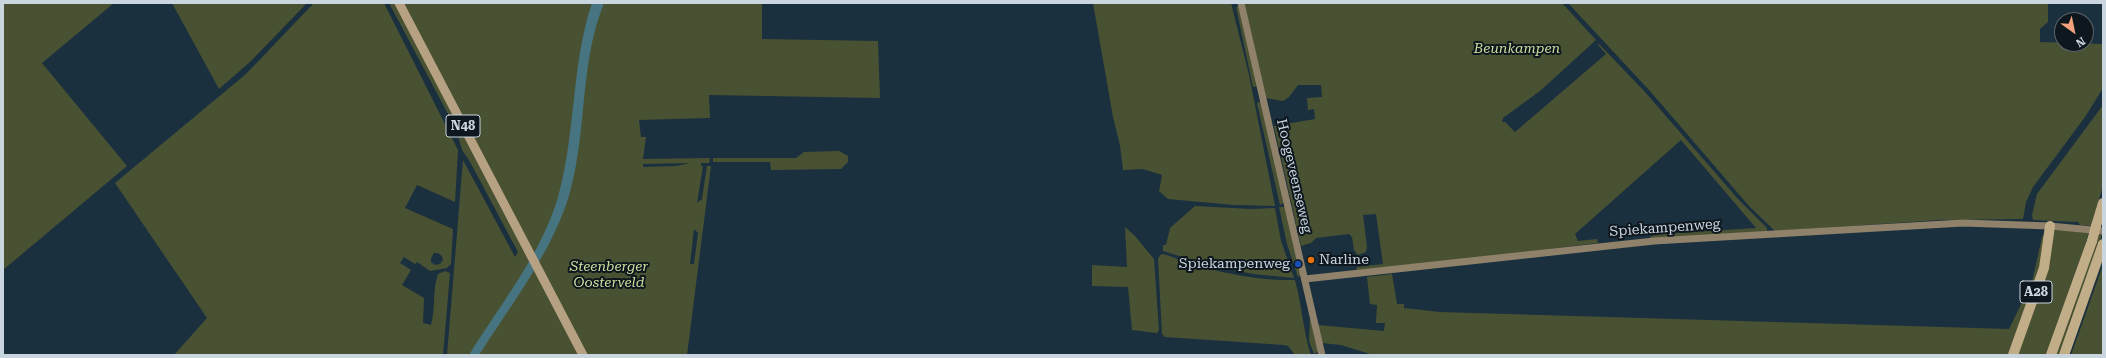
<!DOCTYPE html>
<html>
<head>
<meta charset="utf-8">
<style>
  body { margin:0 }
  #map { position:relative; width:2106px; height:358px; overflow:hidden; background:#1b303e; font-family:"Roboto Serif",serif }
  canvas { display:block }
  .frame { position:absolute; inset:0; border:4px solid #c9d5df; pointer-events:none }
  .north { position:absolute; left:2054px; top:12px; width:40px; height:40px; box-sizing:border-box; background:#0e171d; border:1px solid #59636b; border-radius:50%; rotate:147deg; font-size:11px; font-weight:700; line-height:16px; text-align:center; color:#c9d5df }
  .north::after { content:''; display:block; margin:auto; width:14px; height:18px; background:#f1a17c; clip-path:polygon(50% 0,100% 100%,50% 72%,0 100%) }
</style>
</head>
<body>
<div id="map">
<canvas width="2106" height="358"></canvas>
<div class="frame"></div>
<div class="north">N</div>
</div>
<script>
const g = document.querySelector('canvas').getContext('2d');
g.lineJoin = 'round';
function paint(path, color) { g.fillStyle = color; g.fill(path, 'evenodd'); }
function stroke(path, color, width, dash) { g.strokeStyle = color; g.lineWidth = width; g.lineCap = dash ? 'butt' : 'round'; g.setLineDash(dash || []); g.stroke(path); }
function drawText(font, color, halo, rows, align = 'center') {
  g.font = font + ' "Roboto Serif",serif'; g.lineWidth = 4; g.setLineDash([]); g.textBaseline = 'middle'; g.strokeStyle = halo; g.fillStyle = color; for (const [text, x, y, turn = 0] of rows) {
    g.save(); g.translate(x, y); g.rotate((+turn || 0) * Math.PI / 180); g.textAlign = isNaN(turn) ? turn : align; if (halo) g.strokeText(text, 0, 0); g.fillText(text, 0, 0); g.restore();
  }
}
paint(new Path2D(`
  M 3,3 L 114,3 L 42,63 L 127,166 L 3,270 Z
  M 172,3 L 307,3 L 251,61 L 219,89 Z
  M 314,3 L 384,3 L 458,150 L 455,202 L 417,185 L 405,208 L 453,229 L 451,264 L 447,268 L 430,271 L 417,262 L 415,264 L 404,257 L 400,263 L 411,270 L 402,285 L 424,298 L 423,323 L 431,325 C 436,307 432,291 438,274 L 445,271 L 450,273 L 443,355 L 174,355 L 207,318 L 115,183 L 246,74 ZM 438,253 L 442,256 L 443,260 L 440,264 L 435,265 L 431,262 L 431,258 L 434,253 Z
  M 389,3 L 762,3 L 762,39 L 878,41 L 880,98 L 709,95 L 710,118 L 639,120 L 641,137 L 646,137 L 643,159 L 710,158 L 709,163 L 701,163 L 701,166 L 703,166 L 697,203 L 702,199 L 707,166 L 711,166 L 687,355 L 447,355 L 463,160 L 515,257 L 518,252 L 469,160 L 462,150 L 456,129 ZM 690,163 L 676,166 L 643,167 L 643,164 ZM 694,229 L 698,233 L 694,264 L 690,264 Z
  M 1093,3 L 1231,3 L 1249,75 L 1275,206 L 1234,205 L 1168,199 L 1159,191 L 1162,175 L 1143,169 L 1123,170 L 1120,145 L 1113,117 Z
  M 1244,3 L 1562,3 L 1596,40 L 1540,91 L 1503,118 L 1502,122 L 1505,122 L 1515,132 L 1606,54 L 1598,45 L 1599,44 L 1645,92 L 1738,199 L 1767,228 L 1767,232 L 1649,239 L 1651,236 L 1662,234 L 1756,228 L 1681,140 L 1575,234 L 1578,241 L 1597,239 L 1598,243 L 1356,272 L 1357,267 L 1383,264 L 1376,214 L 1363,215 L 1367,247 L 1366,252 L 1358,255 L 1354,250 L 1352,237 L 1349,234 L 1316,238 L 1311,243 L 1301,246 L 1274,126 L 1315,119 L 1314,109 L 1308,110 L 1307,98 L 1322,97 L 1321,85 L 1298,85 L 1289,97 L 1283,101 L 1266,98 Z
  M 1568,3 L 2048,3 L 2048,22 L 2040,29 L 2040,42 L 2103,44 L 2103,88 L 2085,117 L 2033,187 L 2026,202 L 2023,219 L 1940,220 L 1775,231 L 1749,206 L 1650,91 Z
  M 1239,6 L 1258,86 L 1253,87 L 1236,7 Z
  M 1261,101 L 1285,202 L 1280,205 L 1257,103 Z
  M 2103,105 L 2103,186 L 2091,226 L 2080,225 L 2078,222 L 2033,220 L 2032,215 L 2037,194 Z
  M 839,151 L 848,156 L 848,162 L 841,169 L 771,170 L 770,162 L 713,162 L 713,158 L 796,158 L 804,152 Z
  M 1195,206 L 1251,209 L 1275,208 L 1281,241 L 1294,278 L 1253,274 L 1205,264 L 1163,251 L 1163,245 L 1166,245 L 1170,228 Z
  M 1279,207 L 1285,207 L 1301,275 L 1298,277 L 1287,244 Z
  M 1125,227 L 1135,236 L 1154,259 L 1159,330 L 1157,333 L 1132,330 L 1128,287 L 1092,286 L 1092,265 L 1127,267 Z
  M 2057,229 L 2089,231 L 2082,258 L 2047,355 L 2014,355 L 2053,232 Z
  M 2046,233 L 2043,259 L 2009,355 L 1373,355 L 1341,345 L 1322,343 L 1318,325 L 1384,331 L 1385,323 L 1376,323 L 1377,305 L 1370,304 L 1367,277 L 1392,274 L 1397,304 L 1404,304 L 1404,308 L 1440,312 L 2009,329 L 2032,282 L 2042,237 Z
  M 2099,233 L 2102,233 L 2100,243 L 2060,355 L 2054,355 Z
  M 1163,254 C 1174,257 1184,262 1195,265 C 1227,274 1262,281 1295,280 C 1302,305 1303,331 1311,355 L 1295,355 L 1288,346 L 1284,345 L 1165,337 L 1162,334 L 1158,259 L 1160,255 Z
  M 2103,265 L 2103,355 L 2071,355 Z
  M 1310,316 L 1318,352 L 1314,354 L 1309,341 Z`), '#495133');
paint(new Path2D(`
  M 592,3 L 604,3 C 580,62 587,127 571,188 C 557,245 511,305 479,355 L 469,355 C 500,305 542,253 558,197 C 576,133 571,66 592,3 Z`), '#467581');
stroke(new Path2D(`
  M 1241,3 L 1322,355
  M 1305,279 L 1654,241 L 1963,223 L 2050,226 L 2103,231`), '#8f816a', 7);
stroke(new Path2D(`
  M 399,3 L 583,355`), '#b6a282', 9);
stroke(new Path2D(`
  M 2096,226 L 2103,203
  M 2013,355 L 2044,268 L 2050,226
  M 2051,355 L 2092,241
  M 2064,355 L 2103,244`), '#c2ad89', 10);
stroke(new Path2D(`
  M 2092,241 L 2096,226`), '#c2ad89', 10);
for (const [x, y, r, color] of [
  [1311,260,4,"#e8710a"],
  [1298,264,4,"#1a4fb4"]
]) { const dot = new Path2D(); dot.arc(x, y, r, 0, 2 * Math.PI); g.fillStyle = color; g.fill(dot); stroke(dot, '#0e171d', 1.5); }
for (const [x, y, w] of [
  [463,126,34],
  [2036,292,32]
]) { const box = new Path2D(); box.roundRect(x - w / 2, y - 11, w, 22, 3); g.fillStyle = '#0e171d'; g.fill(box); stroke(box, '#c9d5df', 1); }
drawText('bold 13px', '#c9d5df', null, [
  ["N48",463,126],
  ["A28",2036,292]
]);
drawText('italic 14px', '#cdde9f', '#0e171d', [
  ["Beunkampen",1517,49],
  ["Steenberger",609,267],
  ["Oosterveld",609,283]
]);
drawText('14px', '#c9d5df', '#0e171d', [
  ["Hoogeveenseweg",1294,176,77],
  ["Spiekampenweg",1665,228,-4]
]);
drawText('14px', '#c9d5df', '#0e171d', [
  ["Narline",1319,260],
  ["Spiekampenweg",1290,264,"right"]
], 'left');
</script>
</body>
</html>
